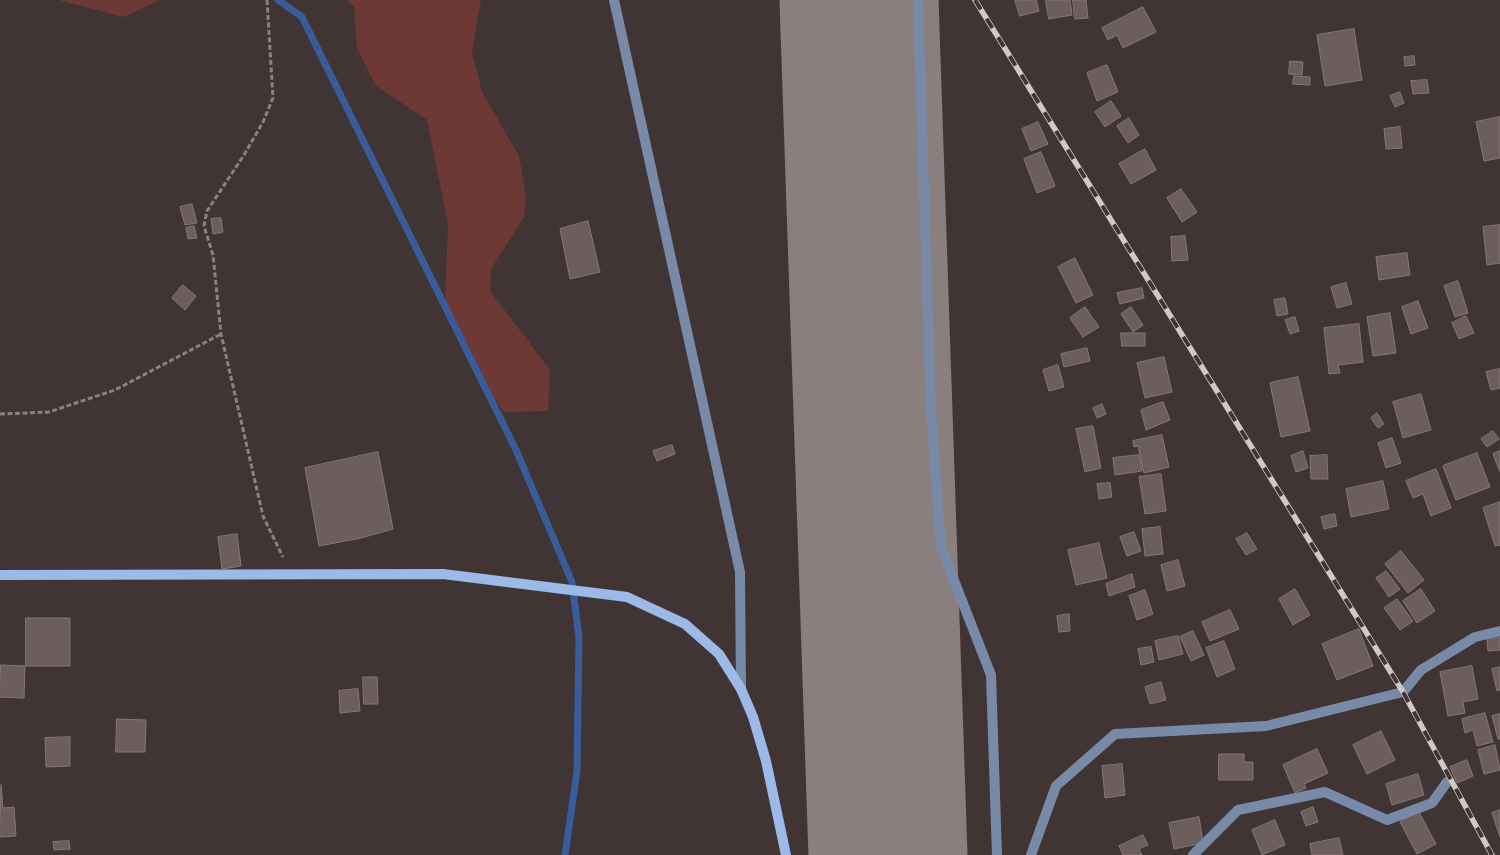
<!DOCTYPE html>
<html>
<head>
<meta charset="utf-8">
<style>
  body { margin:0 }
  canvas { display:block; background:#403534 }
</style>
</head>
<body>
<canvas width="1500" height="855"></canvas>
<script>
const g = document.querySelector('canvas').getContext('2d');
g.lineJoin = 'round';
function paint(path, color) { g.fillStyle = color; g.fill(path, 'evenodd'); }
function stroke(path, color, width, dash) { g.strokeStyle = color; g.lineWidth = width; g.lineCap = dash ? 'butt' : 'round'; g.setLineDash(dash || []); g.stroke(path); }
paint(new Path2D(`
  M 59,0 L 160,0 L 123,17 Z
  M 347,0 L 481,0 L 472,52 L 482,92 L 519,156 L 526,196 L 524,217 L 491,269 L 490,291 L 550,370 L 548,411 L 504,412 L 468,360 L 445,304 L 448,223 L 427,120 L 375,85 L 357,48 L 354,7 Z`), '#6e3935');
stroke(new Path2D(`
  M 278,0 L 302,17 L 516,450 L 572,582 L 579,637 L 577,771 L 565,855`), '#395c9b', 7);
stroke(new Path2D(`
  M 859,0 L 888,855`), '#887f7e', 159);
const building = new Path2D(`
  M 1015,0 L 1036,0 L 1039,11 L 1020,16 Z
  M 1046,0 L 1070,0 L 1072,15 L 1049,19 Z
  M 1073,0 L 1086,0 L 1088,18 L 1075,19 Z
  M 1143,7 L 1156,32 L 1123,48 L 1117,35 L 1108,40 L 1102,28 Z
  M 1354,29 L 1362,80 L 1325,86 L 1317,35 Z
  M 1414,56 L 1415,65 L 1405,66 L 1404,57 Z
  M 1290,61 L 1303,62 L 1302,75 L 1289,74 Z
  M 1107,65 L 1118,92 L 1097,101 L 1087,73 Z
  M 1294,76 L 1310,77 L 1310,85 L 1293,84 Z
  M 1427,80 L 1429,93 L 1413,94 L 1411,81 Z
  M 1400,92 L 1404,103 L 1395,107 L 1390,96 Z
  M 1111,101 L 1121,116 L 1105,127 L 1095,112 Z
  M 1500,117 L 1500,158 L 1484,161 L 1476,122 Z
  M 1129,118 L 1139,135 L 1128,143 L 1117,126 Z
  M 1038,122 L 1048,144 L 1031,151 L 1022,129 Z
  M 1400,127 L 1402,148 L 1386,149 L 1384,129 Z
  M 1145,149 L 1156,170 L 1131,184 L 1119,164 Z
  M 1041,152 L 1055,186 L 1037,193 L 1024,159 Z
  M 1181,189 L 1197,212 L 1182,222 L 1167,198 Z
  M 192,204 L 197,223 L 185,225 L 180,207 Z
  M 221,218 L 223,232 L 213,234 L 211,219 Z
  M 588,221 L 600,272 L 570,279 L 560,229 Z
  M 1500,225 L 1500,263 L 1487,265 L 1483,227 Z
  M 194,226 L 197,238 L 188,239 L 186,228 Z
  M 1185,236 L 1188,260 L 1172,261 L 1171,237 Z
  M 1407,253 L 1410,275 L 1379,280 L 1376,257 Z
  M 1075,258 L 1093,295 L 1076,303 L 1058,267 Z
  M 1458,281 L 1468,313 L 1455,317 L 1444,286 Z
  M 1346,283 L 1352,304 L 1337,308 L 1331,287 Z
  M 183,285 L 196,296 L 185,310 L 172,298 Z
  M 1142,288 L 1144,298 L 1120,304 L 1117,293 Z
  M 1285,298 L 1288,314 L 1277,316 L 1274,300 Z
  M 1418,301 L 1428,328 L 1411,334 L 1402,307 Z
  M 1085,307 L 1099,327 L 1083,337 L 1070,318 Z
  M 1131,307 L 1143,325 L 1133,332 L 1121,314 Z
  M 1390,313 L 1396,353 L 1373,356 L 1367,317 Z
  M 1466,316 L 1474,333 L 1459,339 L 1452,323 Z
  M 1295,317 L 1299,331 L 1290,334 L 1285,320 Z
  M 1359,324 L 1363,362 L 1338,365 L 1340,373 L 1329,374 L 1324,328 Z
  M 1121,333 L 1145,333 L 1145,346 L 1122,346 Z
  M 1087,348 L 1090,361 L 1064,367 L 1061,354 Z
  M 1164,357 L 1172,392 L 1145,398 L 1137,363 Z
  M 1058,365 L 1064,387 L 1049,391 L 1043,370 Z
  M 1500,369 L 1500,388 L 1491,390 L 1486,372 Z
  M 1298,377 L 1310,431 L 1281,437 L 1270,383 Z
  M 1421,394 L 1431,430 L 1403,438 L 1393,402 Z
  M 1163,402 L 1170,420 L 1146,430 L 1141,410 Z
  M 1102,404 L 1106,414 L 1097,418 L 1093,408 Z
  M 1377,413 L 1384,424 L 1378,428 L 1371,418 Z
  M 1093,426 L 1101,468 L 1085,472 L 1076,429 Z
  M 1493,431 L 1499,439 L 1487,447 L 1481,439 Z
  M 1162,435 L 1169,467 L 1144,473 L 1138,446 L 1134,447 L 1133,441 Z
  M 1392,438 L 1401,463 L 1386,468 L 1378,443 Z
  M 672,445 L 675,454 L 657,461 L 653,451 Z
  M 1303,451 L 1308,468 L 1296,472 L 1291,456 Z
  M 1500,451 L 1500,472 L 1493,454 Z
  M 378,452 L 393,529 L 361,538 L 319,546 L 305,468 Z
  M 1477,453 L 1490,487 L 1456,500 L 1443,466 Z
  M 1139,455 L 1142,471 L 1115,475 L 1113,458 Z
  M 1327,455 L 1328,479 L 1311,479 L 1310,456 Z
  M 1436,469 L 1451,508 L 1431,516 L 1423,494 L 1413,498 L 1406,481 Z
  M 1161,474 L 1166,511 L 1145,514 L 1139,477 Z
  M 1383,481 L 1389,509 L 1351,517 L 1346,489 Z
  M 1110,483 L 1112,497 L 1099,499 L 1097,484 Z
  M 1500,502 L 1500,545 L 1495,546 L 1483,508 Z
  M 1335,514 L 1337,526 L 1324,529 L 1321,517 Z
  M 1160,527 L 1163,554 L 1145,556 L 1142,529 Z
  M 1134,532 L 1141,551 L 1127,556 L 1120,537 Z
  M 1247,533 L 1257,549 L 1246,555 L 1236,539 Z
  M 237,534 L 241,566 L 222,569 L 218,537 Z
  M 1099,543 L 1107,578 L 1076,585 L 1068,550 Z
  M 1401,551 L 1424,580 L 1408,593 L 1385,564 Z
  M 1178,560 L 1185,586 L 1167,591 L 1161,565 Z
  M 1386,571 L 1400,589 L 1389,597 L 1376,578 Z
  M 1132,574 L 1135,587 L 1109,596 L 1106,584 Z
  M 1295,589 L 1310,615 L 1293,625 L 1279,599 Z
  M 1421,589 L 1435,611 L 1417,623 L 1403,601 Z
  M 1145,590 L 1153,614 L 1137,620 L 1129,596 Z
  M 1397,599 L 1413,621 L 1400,630 L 1384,608 Z
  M 1230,610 L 1239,629 L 1210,641 L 1202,622 Z
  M 1069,614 L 1070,631 L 1059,632 L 1057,616 Z
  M 26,618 L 70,618 L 70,666 L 26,666 Z
  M 1359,629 L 1373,666 L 1337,680 L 1322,644 Z
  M 1193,631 L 1204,655 L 1191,661 L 1180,637 Z
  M 1178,636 L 1183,654 L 1159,660 L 1155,641 Z
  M 1500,638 L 1500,650 L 1488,651 L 1487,639 Z
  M 1224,641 L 1235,669 L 1217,677 L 1206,648 Z
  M 1151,647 L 1154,662 L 1141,665 L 1138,649 Z
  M 1,665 L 25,666 L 24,698 L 0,697 Z
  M 1472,666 L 1478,699 L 1463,702 L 1465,713 L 1448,716 L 1440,672 Z
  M 1500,667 L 1500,690 L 1497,691 L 1492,669 Z
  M 363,677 L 377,677 L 378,704 L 364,704 Z
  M 1161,682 L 1166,700 L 1150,704 L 1145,687 Z
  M 358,689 L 360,711 L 340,713 L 339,691 Z
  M 1485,713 L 1493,742 L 1477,746 L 1473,730 L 1465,733 L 1462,719 Z
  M 1500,714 L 1500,739 L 1498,739 L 1492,716 Z
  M 117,719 L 146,720 L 145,752 L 116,752 Z
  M 1381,731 L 1395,760 L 1367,774 L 1353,745 Z
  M 70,737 L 70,766 L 46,767 L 45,738 Z
  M 1495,745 L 1500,770 L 1484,774 L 1478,750 Z
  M 1317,749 L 1328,773 L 1304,784 L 1306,788 L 1295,793 L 1283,765 Z
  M 1219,754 L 1244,754 L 1244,762 L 1253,762 L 1253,780 L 1219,780 Z
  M 1467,760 L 1473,776 L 1457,783 L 1450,767 Z
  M 1122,764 L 1125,795 L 1105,798 L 1102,766 Z
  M 1418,774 L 1424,795 L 1392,805 L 1386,784 Z
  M 1,785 L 3,808 L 14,807 L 16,836 L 0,837 Z
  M 1313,807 L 1318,822 L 1306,826 L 1301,812 Z
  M 1500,810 L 1500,837 L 1492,813 Z
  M 1419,812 L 1436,844 L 1417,854 L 1400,822 Z
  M 1199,817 L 1203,843 L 1174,849 L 1169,823 Z
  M 1275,820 L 1285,845 L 1262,855 L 1252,830 Z
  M 1143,835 L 1148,845 L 1139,849 L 1142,855 L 1123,855 L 1119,846 Z
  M 1339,838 L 1343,855 L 1312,855 L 1310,844 Z
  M 69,841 L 70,849 L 54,850 L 53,842 Z`);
paint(building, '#6b5e5d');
stroke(building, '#847776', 1);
stroke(new Path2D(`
  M 267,0 L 273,98 L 263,122 L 244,155 L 207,211 L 204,226 L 213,255 L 221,334 L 263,516 L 283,557
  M 0,414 L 49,412 L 115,390 L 221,334`), '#8a8180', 3, [5, 2.5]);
stroke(new Path2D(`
  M 614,0 L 740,572 L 741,689
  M 918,0 L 931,412 L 941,547 L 991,675 L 997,855
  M 1031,855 L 1056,786 L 1115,734 L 1266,726 L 1403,692 L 1421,670 L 1475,637 L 1500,631
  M 1193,855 L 1238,810 L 1325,792 L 1387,820 L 1432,803 L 1447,782`), '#798aa8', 10);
stroke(new Path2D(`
  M 0,575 L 443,574 L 627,597 L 685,624 L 719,654 L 741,689 L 753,717 L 766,761 L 786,855`), '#9db9e8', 10);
const rail = new Path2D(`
  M 975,0 L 1403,692 L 1492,855`);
stroke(rail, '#d0c9c8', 5.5);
stroke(rail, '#403534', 4, [11]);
</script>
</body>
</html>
